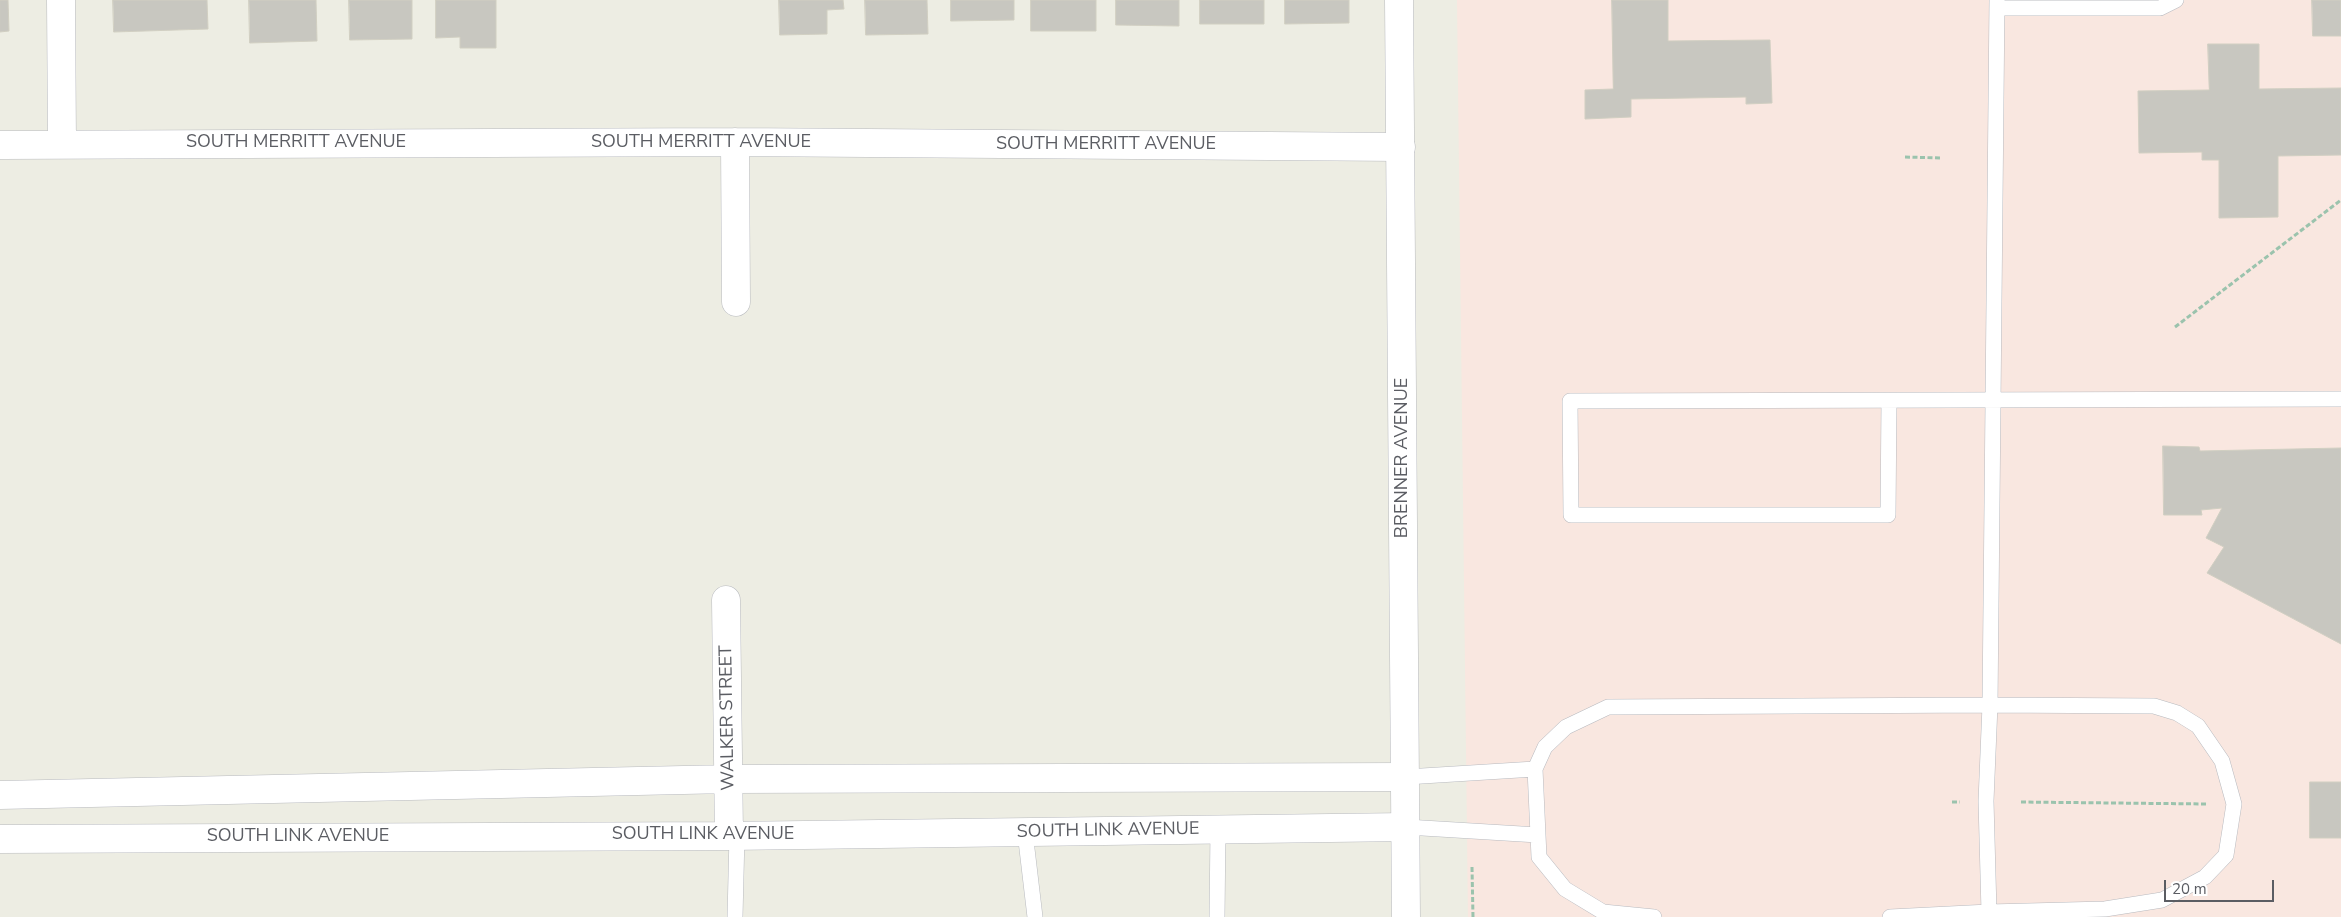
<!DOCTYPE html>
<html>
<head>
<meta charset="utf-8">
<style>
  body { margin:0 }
  #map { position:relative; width:2341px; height:917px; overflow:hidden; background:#edede3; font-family:"Nunito Sans",sans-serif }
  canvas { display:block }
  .scale { position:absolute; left:2164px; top:880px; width:110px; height:22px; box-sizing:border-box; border:2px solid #5b5d63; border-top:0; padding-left:6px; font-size:15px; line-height:18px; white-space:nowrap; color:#5b5d63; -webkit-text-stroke:4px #fff; paint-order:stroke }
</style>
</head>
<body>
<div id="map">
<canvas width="2341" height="917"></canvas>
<div class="scale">20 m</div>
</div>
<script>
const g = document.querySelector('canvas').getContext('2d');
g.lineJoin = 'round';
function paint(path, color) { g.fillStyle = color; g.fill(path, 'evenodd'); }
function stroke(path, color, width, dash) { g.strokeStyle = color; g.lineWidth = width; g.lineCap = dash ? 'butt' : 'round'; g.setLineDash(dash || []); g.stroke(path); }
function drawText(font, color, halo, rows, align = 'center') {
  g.font = font + ' "Nunito Sans",sans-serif'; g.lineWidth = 4.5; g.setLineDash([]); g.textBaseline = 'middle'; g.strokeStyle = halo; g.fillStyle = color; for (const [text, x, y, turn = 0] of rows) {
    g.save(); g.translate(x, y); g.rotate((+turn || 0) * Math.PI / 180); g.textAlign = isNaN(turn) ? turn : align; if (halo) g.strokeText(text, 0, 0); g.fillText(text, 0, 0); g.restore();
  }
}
paint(new Path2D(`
  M 1457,0 L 2341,0 L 2341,917 L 1468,917 Z`), '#f9e7e0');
const building = new Path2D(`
  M 0,0 L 8,0 L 9,31 L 0,32 Z
  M 113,0 L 207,0 L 208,29 L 114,32 Z
  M 249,0 L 316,0 L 317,41 L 250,43 Z
  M 349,0 L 412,0 L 412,39 L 350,40 Z
  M 436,0 L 496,0 L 496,48 L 460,48 L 460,37 L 436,38 Z
  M 779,0 L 843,0 L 844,9 L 827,10 L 827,34 L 780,35 Z
  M 865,0 L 927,0 L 928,34 L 866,35 Z
  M 951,0 L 1014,0 L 1014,20 L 951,21 Z
  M 1031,0 L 1096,0 L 1096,31 L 1031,31 Z
  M 1116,0 L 1179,0 L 1179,26 L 1116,25 Z
  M 1200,0 L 1264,0 L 1264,24 L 1200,24 Z
  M 1285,0 L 1349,0 L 1349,23 L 1285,24 Z
  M 1612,0 L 1668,0 L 1668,41 L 1770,40 L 1772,103 L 1746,104 L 1746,97 L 1631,99 L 1631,117 L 1585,119 L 1585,90 L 1613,89 Z
  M 2312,0 L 2341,0 L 2341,36 L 2313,36 Z
  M 2208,44 L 2259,44 L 2259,89 L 2341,88 L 2341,155 L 2278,156 L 2278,217 L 2219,218 L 2219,160 L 2202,160 L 2202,152 L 2139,153 L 2138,91 L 2209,90 Z
  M 2163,446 L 2199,447 L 2200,451 L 2341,448 L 2341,644 L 2207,573 L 2224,547 L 2206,538 L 2222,508 L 2201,510 L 2202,515 L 2164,515 Z
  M 2310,782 L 2341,782 L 2341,838 L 2310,838 Z`);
paint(building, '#c8c7c0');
stroke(building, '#d1cfc2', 1);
const service = new Path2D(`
  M 1997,8 L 2160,8 L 2176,0
  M 1889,401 L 1888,515 L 1571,515 L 1570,401 L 2341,399
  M 1406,777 L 1535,769
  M 1406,827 L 1538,835
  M 1025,832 L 1035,917
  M 735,917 L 737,835
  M 1217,917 L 1218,829
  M 1654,917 L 1603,912 L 1565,889 L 1539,857 L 1535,769 L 1545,747 L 1566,727 L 1608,707 L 1990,705 L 1986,801 L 1989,912 L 1890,917
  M 1989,917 L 1989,912 L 2105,909 L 2162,900 L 2205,877 L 2226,855 L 2234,804 L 2222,761 L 2198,726 L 2177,713 L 2154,706 L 1990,705 L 1997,0`);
const minor = new Path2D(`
  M 61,0 L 62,144
  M 735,142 L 736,302
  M 0,145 L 735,142 L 1401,147
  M 726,600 L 729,836
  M 0,795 L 729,779 L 1406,777
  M 0,839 L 729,836 L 1406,827`);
const tertiary = new Path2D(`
  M 1399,0 L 1406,917`);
stroke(service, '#b8babf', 16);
stroke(minor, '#b8babf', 29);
stroke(tertiary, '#b8babf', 29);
stroke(new Path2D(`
  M 1905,157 L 1941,158
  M 2175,327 L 2341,200
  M 1952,802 L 1960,802
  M 2021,802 L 2206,804
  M 1472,867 L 1473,917`), '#9bc3ad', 3, [5, 2.5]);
stroke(service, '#fff', 15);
stroke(minor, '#fff', 28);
stroke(tertiary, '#fff', 28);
drawText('18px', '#5b5d63', '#fff', [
  ["SOUTH MERRITT AVENUE",296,143],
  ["SOUTH MERRITT AVENUE",701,143],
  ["SOUTH MERRITT AVENUE",1106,145],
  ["BRENNER AVENUE",1403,458,-90],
  ["WALKER STREET",728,718,-91],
  ["SOUTH LINK AVENUE",1108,831,-1],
  ["SOUTH LINK AVENUE",703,835],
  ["SOUTH LINK AVENUE",298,837]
]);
</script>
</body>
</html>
